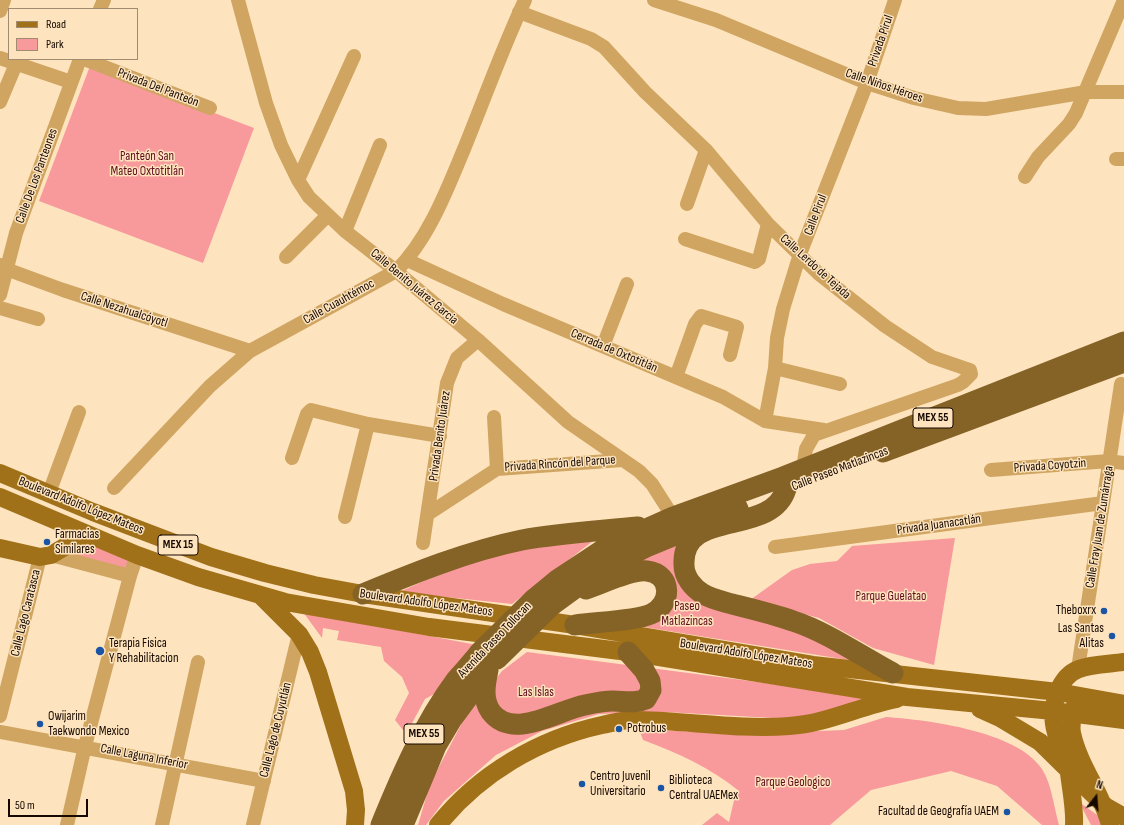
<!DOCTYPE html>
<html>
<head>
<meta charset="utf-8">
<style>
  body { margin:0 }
  #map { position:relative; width:1124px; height:825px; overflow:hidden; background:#fde4be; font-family:"Sofia Sans Condensed",sans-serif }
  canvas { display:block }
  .legend { position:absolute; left:8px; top:8px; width:130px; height:52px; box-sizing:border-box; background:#fde4be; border:1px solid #a18c72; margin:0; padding:5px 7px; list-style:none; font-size:12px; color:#160800 }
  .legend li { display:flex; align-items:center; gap:8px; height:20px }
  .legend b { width:20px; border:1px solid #a18c72 }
  .north { position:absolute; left:1076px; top:777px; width:40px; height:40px; -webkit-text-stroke:3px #fde4be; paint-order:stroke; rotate:17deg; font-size:11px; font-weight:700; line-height:16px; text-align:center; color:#160800 }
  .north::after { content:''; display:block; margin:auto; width:14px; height:18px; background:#160800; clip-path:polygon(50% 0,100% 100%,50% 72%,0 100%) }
  .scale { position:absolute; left:8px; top:799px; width:80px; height:18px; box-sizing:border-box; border:2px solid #160800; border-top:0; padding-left:5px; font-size:12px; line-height:14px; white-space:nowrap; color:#160800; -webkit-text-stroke:3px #fde4be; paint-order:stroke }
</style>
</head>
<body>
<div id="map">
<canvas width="1124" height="825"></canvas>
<ul class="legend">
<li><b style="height:5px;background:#a07119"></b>Road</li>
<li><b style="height:11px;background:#f8999c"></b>Park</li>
</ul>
<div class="north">N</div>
<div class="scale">50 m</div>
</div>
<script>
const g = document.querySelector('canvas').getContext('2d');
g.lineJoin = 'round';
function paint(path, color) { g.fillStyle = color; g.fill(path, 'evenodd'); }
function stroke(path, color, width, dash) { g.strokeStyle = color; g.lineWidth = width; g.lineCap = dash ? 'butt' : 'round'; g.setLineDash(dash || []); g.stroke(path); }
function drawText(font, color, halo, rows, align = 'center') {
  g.font = font + ' "Sofia Sans Condensed",sans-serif'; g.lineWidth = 3; g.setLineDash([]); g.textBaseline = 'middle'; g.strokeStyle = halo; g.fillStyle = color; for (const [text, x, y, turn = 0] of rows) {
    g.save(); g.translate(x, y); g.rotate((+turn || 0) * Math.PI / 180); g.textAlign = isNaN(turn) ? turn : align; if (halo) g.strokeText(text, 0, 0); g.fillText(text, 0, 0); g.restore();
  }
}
paint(new Path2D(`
  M 90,66 L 254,128 L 203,263 L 39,201 Z
  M 598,537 L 512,604 L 399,592 L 451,569 L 516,549 Z
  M 955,538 L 934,665 L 873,648 L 819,618 L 750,600 L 792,570 L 810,564 L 837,561 L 852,546 Z
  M 685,540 L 679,575 L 797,629 L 861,662 L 625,624 L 648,621 L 667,575 L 600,579 Z
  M 87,543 L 131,561 L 126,571 L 68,555 Z
  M 303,612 L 477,645 L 436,693 L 425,699 L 411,725 L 413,730 L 403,730 L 395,720 L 409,693 L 402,677 L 384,661 L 381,647 L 337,640 L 339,631 L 323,628 L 322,638 Z
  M 527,652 L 873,697 L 813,717 L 773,718 L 666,712 L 599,714 L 542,731 L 496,755 L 444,801 L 426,825 L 418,825 L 430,784 L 463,721 L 502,671 Z
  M 886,717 C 928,720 1017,731 1042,769 C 1052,785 1054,808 1059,825 L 1042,825 L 997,786 L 951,771 L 871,790 L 830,825 L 702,825 L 717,813 L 729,822 L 735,796 L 739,791 C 711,768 678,753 643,740 L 639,729 L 740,734 L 844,730 Z
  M 1079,802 L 1100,817 L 1102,825 L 1091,825 Z`), '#f8999c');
stroke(new Path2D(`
  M 238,0 L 266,103 L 281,145 L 298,180 L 309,197 L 345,231 L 396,271 L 478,340 L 568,422 L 639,471 L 652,484 L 673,517
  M 654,0 L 716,20 L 867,83 L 914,98 L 958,108 L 986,109 L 1086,92 L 1124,92
  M 100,9 L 104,0
  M 0,11 L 4,0
  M 519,12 L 591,39 L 604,47 L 645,92 L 706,150 L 768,224 L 819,274 L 885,326 L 932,357 L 970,370 L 971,374 L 963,382 L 958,385 L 814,435 L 806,449 L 803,469
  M 0,58 L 71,82
  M 84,59 L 210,108
  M 0,102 L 16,64
  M 1116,159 L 1124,159
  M 1025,177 L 1038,157 L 1069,124 L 1076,113 L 1124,0
  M 298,180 L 354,56
  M 687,204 L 706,150
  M 345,231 L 380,145
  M 685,239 L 755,262 L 759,259 L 768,224
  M 286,257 L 327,216
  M 407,260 L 503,304 L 723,397 L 765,421 L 824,430
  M 0,265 L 6,269 L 63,290 L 250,351
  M 0,295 L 16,233 L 80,59
  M 0,308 L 38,319
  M 603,346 L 627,284
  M 775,368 L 840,384
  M 676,377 L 695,324 L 701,316 L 737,327 L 730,355
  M 494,417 L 497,469
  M 765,421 L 775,368 L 777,338 L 783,309 L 800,254 L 867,83 L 895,0
  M 292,458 L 307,414 L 311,410 L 368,424 L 440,436
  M 991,470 L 1109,461 L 1124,463
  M 114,488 L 210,386 L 250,351 L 396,271 C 428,240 447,190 464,149 C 484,100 502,49 525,0
  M 49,493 L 79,412
  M 428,514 L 497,469 L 622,460
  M 345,517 L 368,424
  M 423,543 L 447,383 L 457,358 L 478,340
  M 775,547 L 1103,503
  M 51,555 L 130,576
  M 1078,669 L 1121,384
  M 0,716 L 40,557
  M 0,732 L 264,781
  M 67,825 L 85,746 L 130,576 L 137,555
  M 162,825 L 198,662
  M 253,825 L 299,634`), '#d0a561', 14);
stroke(new Path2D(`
  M 0,473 L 93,512 L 211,557 L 265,573 L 314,585 L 363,594 L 575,625 L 813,665 L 1058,692 L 1124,704
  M 0,497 L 137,555 L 198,577 L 285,602 L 429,627 L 628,652 L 907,697 L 1053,711 L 1124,720
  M 0,548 L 40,557 L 51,555 L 86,534
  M 262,597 L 299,634 L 310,652 L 318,672 L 354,791 L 356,810 L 355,825
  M 1076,702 C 1074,711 1070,723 1072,733 C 1079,766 1102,793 1110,825
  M 980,709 L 1000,718 L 1040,742 L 1105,806 L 1124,817
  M 438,825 C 479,774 538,739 602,725 C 612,723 622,720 632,720 C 684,720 736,730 789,726 C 826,724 860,706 897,699
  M 1074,825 C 1075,809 1071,790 1069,773 C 1067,757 1056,741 1054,724 C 1051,705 1059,676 1079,669 C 1092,664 1110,664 1124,662`), '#a07119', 18);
stroke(new Path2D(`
  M 883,452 L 1124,362
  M 786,489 C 771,538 681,507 684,565 C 684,577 693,588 703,594 C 712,599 722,601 732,604 C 752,609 773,614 793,621 C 827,632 861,656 893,673
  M 363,594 C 414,573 468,551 522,540 C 561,533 599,531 638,527
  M 534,599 L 557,580 L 610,545 L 673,517 L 783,477 L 1124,342
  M 552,605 L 600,570 L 646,547 L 738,509
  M 575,625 C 594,622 635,621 651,614 C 672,605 673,574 647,571 C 631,569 602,584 586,589
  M 488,670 C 485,684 482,699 491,712 C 513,741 558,710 585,705 C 594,703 604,701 613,701 C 624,701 635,704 646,699 L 651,690 L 650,681 L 644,670 L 628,652
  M 381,825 C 401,776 424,723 456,680 C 464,671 472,662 480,652
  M 403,825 L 436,746 L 452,719 L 487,672`), '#856226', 21);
stroke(new Path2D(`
  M 480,652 L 534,599
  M 497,659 L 552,605`), '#856226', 21);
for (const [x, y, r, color] of [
  [47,542,4,"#1a54a5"],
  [1104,611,4,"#1a54a5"],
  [1112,636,4,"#1a54a5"],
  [100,651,5,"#1a54a5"],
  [40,724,4,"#1a54a5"],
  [619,729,4,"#1a54a5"],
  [582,784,4,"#1a54a5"],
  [661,788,4,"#1a54a5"],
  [1007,812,4,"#1a54a5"]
]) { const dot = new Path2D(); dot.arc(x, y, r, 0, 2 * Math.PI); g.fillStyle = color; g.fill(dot); stroke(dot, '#fde4be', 1.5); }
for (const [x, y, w] of [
  [933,418,40],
  [178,545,40],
  [424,734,40]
]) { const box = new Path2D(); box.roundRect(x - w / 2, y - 10, w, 20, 3); g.fillStyle = '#fde4be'; g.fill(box); stroke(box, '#160800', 1); }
drawText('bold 12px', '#160800', null, [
  ["MEX 55",933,418],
  ["MEX 15",178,545],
  ["MEX 55",424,734]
]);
drawText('13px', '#160800', '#fde4be', [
  ["Privada Pirul",881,41,-71],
  ["Calle Niños Héroes",884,86,19],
  ["Privada Del Panteón",158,88,21],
  ["Calle De Los Panteones",37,176,-70],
  ["Calle Pirul",816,215,-69],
  ["Calle Lerdo de Tejada",815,267,42],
  ["Calle Benito Juárez Garcia",414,287,40],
  ["Calle Cuauhtémoc",339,302,-29],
  ["Calle Nezahualcóyotl",124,310,18],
  ["Cerrada de Oxtotitlán",614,351,23],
  ["Privada Benito Juárez",440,436,-82],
  ["Privada Rincón del Parque",560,464,-4],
  ["Privada Coyotzin",1050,466,-4],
  ["Calle Paseo Matlazincas",840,469,-21],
  ["Boulevard Adolfo López Mateos",81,506,22],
  ["Privada Juanacatlán",939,525,-8],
  ["Calle Fray Juan de Zumárraga",1100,527,-81],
  ["Boulevard Adolfo López Mateos",426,603,8],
  ["Calle Lago Caratasca",26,613,-76],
  ["Avenida Paseo Tollocan",495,640,-46],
  ["Boulevard Adolfo López Mateos",746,654,9],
  ["Calle Lago de Cuyutlán",276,730,-76],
  ["Calle Laguna Inferior",144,757,11]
]);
drawText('13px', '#600b1b', '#fde4be', [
  ["Panteón San",147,157],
  ["Mateo Oxtotitlán",147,172],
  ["Parque Guelatao",891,597],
  ["Paseo",687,607],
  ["Matlazincas",687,622],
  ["Las Islas",536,693],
  ["Parque Geologico",793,783]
]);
drawText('13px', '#160800', '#fde4be', [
  ["Farmacias",55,535],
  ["Similares",55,550],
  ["Theboxrx",1096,611,"right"],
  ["Las Santas",1104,629,"right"],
  ["Alitas",1104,644,"right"],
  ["Terapia Fisica",109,644],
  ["Y Rehabilitacion",109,659],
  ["Owijarim",48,717],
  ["Taekwondo Mexico",48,732],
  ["Potrobus",627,729],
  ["Centro Juvenil",590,777],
  ["Universitario",590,792],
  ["Biblioteca",669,781],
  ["Central UAEMex",669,796],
  ["Facultad de Geografía UAEM",999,812,"right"]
], 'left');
</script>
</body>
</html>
